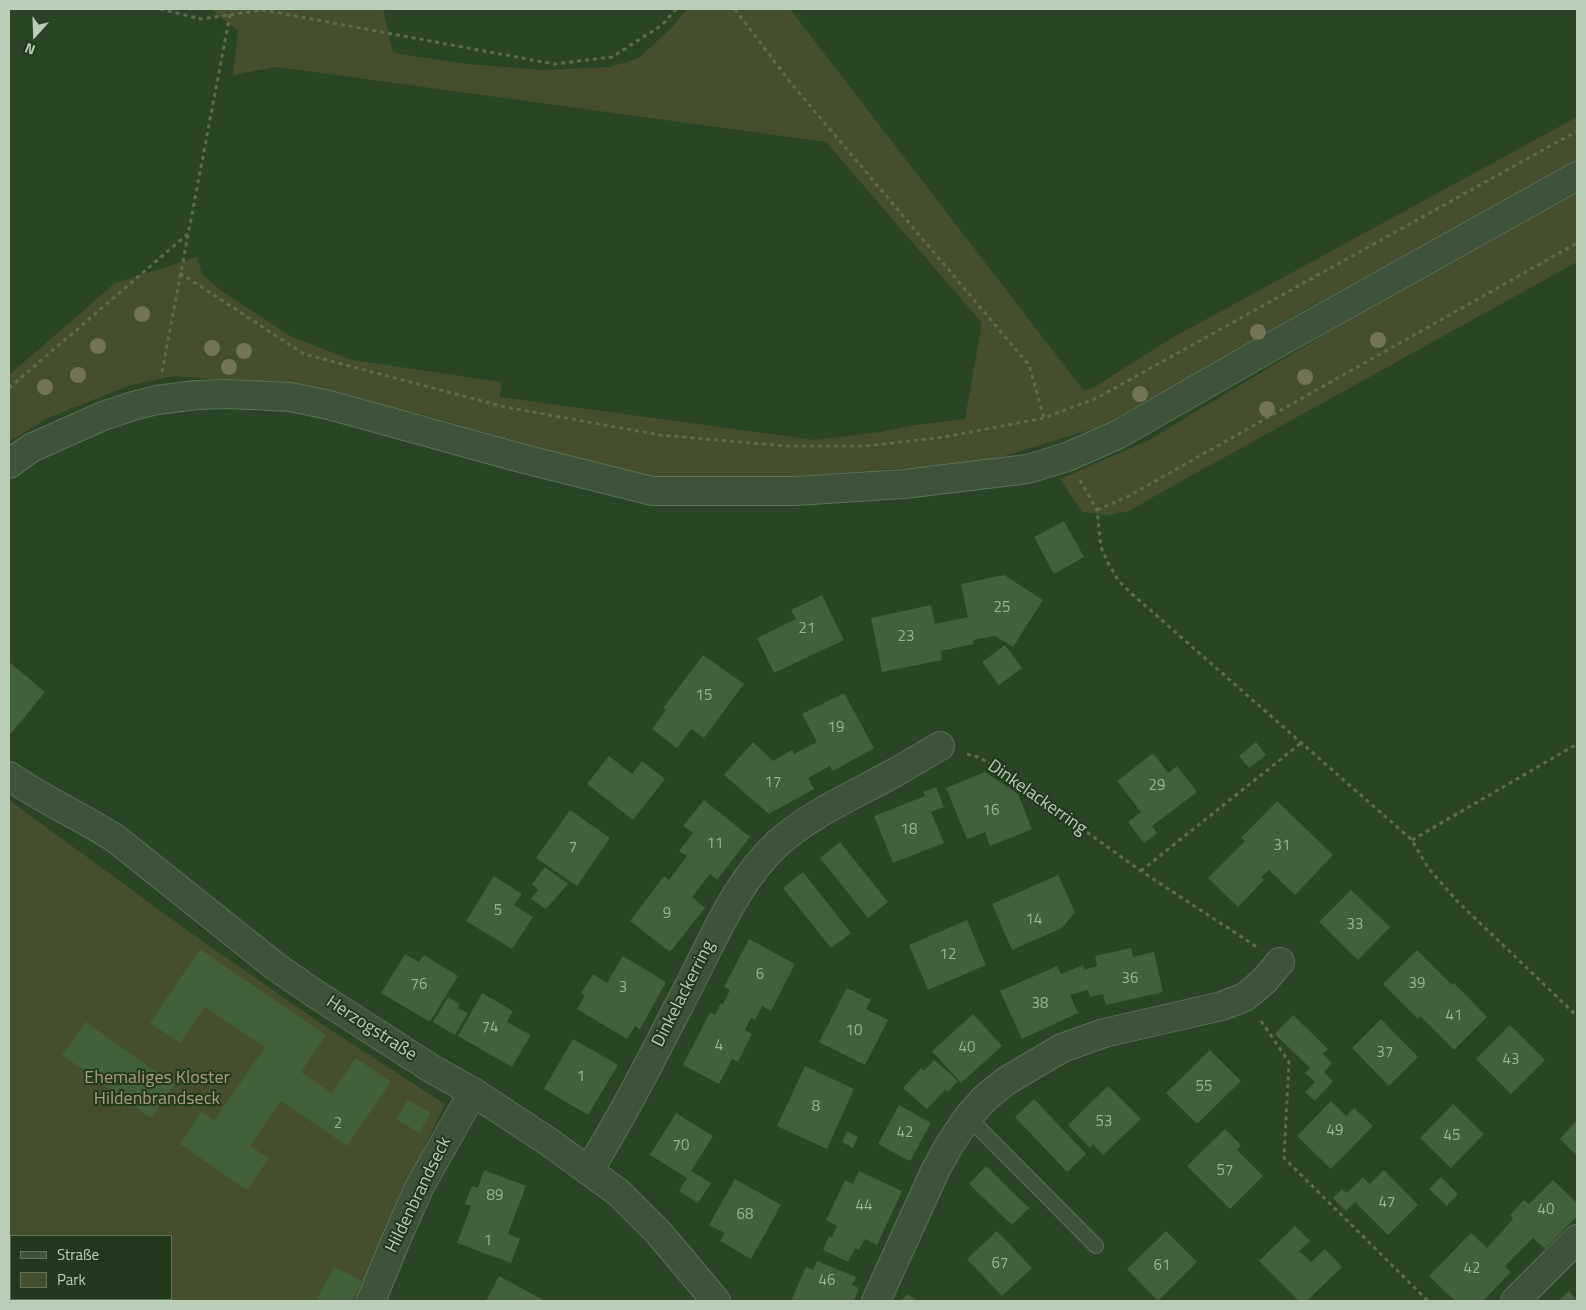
<!DOCTYPE html>
<html>
<head>
<meta charset="utf-8">
<style>
  body { margin:0 }
  #map { position:relative; width:1586px; height:1310px; overflow:hidden; background:#294525; font-family:"Titillium Web",sans-serif }
  canvas { display:block }
  .frame { position:absolute; inset:0; border:10px solid #b9ceb7; pointer-events:none }
  .legend { position:absolute; left:10px; top:1235px; width:162px; height:65px; box-sizing:border-box; background:#213a1e; border:1px solid #5e755b; margin:0; padding:6px 9px; list-style:none; font-size:15px; color:#b9ceb7 }
  .legend li { display:flex; align-items:center; gap:10px; height:25px }
  .legend b { width:25px; border:1px solid #5e755b }
  .north { position:absolute; left:10px; top:10px; width:50px; height:50px; -webkit-text-stroke:4px #213a1e; paint-order:stroke; rotate:200deg; font-size:14px; font-weight:700; line-height:20px; text-align:center; color:#b9ceb7 }
  .north::after { content:''; display:block; margin:auto; width:18px; height:22px; background:#b9ceb7; clip-path:polygon(50% 0,100% 100%,50% 72%,0 100%) }
</style>
</head>
<body>
<div id="map">
<canvas width="1586" height="1310"></canvas>
<div class="frame"></div>
<ul class="legend">
<li><b style="height:6px;background:#3d543a"></b>Straße</li>
<li><b style="height:14px;background:#454e2f"></b>Park</li>
</ul>
<div class="north">N</div>
</div>
<script>
const g = document.querySelector('canvas').getContext('2d');
g.lineJoin = 'round';
function paint(path, color) { g.fillStyle = color; g.fill(path, 'evenodd'); }
function stroke(path, color, width, dash) { g.strokeStyle = color; g.lineWidth = width; g.lineCap = dash ? 'butt' : 'round'; g.setLineDash(dash || []); g.stroke(path); }
function drawText(font, color, halo, rows, align = 'center') {
  g.font = font + ' "Titillium Web",sans-serif'; g.lineWidth = 4; g.setLineDash([]); g.textBaseline = 'middle'; g.strokeStyle = halo; g.fillStyle = color; for (const [text, x, y, turn = 0] of rows) {
    g.save(); g.translate(x, y); g.rotate((+turn || 0) * Math.PI / 180); g.textAlign = isNaN(turn) ? turn : align; if (halo) g.strokeText(text, 0, 0); g.fillText(text, 0, 0); g.restore();
  }
}
paint(new Path2D(`
  M 214,9 L 383,9 L 393,53 L 468,64 L 543,70 L 610,67 L 639,58 L 672,27 L 687,9 L 790,9 L 1084,391 L 1096,386 L 1170,339 L 1577,117 L 1577,163 L 1299,313 L 1203,370 L 1099,427 L 988,461 L 810,476 L 662,483 L 425,415 L 279,385 L 173,376 L 128,386 L 48,418 L 9,442 L 9,375 L 115,283 L 197,257 L 202,274 L 219,289 L 290,336 L 352,360 L 502,382 L 500,397 L 815,440 L 880,432 L 916,425 L 965,419 L 982,323 L 826,142 L 277,67 L 233,75 L 238,31 L 213,11 Z
  M 1577,192 L 1577,262 L 1153,497 L 1130,511 L 1107,515 L 1082,512 L 1060,479 L 1147,441 L 1347,321 Z
  M 9,800 L 191,933 L 323,1025 L 445,1104 L 423,1150 L 359,1301 L 9,1301 ZM 11,1236 L 171,1236 L 171,1299 L 11,1299 Z`), '#454e2f');
paint(new Path2D(`
  M 1064,521 L 1084,557 L 1054,574 L 1034,537 Z
  M 1004,575 L 1043,600 L 1013,647 L 995,636 L 973,640 L 974,644 L 941,651 L 942,660 L 882,672 L 871,618 L 931,605 L 935,624 L 968,617 L 961,584 Z
  M 822,595 L 844,640 L 774,673 L 757,638 L 796,619 L 791,610 Z
  M 1005,645 L 1022,668 L 999,685 L 982,662 Z
  M 703,655 L 744,684 L 704,738 L 691,729 L 677,748 L 652,729 L 666,710 L 663,708 Z
  M 9,662 L 45,692 L 9,736 Z
  M 844,693 L 874,748 L 833,771 L 830,766 L 808,778 L 814,789 L 769,814 L 724,775 L 753,742 L 773,761 L 792,750 L 794,754 L 817,742 L 802,714 Z
  M 1256,742 L 1266,755 L 1249,768 L 1239,756 Z
  M 1153,753 L 1168,773 L 1177,766 L 1197,792 L 1152,826 L 1157,833 L 1144,843 L 1128,822 L 1141,812 L 1117,781 Z
  M 609,756 L 632,774 L 642,761 L 665,779 L 633,820 L 587,784 Z
  M 985,772 L 1018,794 L 1032,829 L 990,846 L 985,832 L 967,839 L 946,788 Z
  M 936,787 L 944,807 L 931,812 L 944,843 L 893,863 L 874,816 L 925,796 L 923,792 Z
  M 704,800 L 750,837 L 717,880 L 710,874 L 692,897 L 705,908 L 670,952 L 630,921 L 664,876 L 669,880 L 687,856 L 679,851 L 693,833 L 683,826 Z
  M 1277,801 L 1333,855 L 1295,895 L 1269,870 L 1261,877 L 1264,880 L 1238,907 L 1208,878 L 1245,841 L 1241,838 Z
  M 570,810 L 610,838 L 577,886 L 536,858 Z
  M 840,842 L 888,902 L 868,918 L 820,858 Z
  M 545,867 L 568,884 L 546,909 L 531,899 L 538,890 L 532,884 Z
  M 803,872 L 851,933 L 831,948 L 783,888 Z
  M 1058,875 L 1075,912 L 1062,928 L 1012,950 L 992,904 Z
  M 494,876 L 522,894 L 514,905 L 533,917 L 512,949 L 466,921 Z
  M 1351,890 L 1390,927 L 1358,960 L 1319,922 Z
  M 967,920 L 986,965 L 928,990 L 909,945 Z
  M 749,939 L 795,964 L 771,1011 L 762,1006 L 755,1020 L 751,1018 L 745,1030 L 752,1034 L 738,1062 L 732,1059 L 719,1084 L 683,1065 L 710,1012 L 715,1015 L 721,1003 L 723,1004 L 730,990 L 724,987 Z
  M 1131,948 L 1133,957 L 1154,952 L 1163,992 L 1106,1005 L 1103,994 L 1090,997 L 1088,990 L 1070,995 L 1078,1013 L 1022,1039 L 1000,991 L 1057,966 L 1061,974 L 1083,965 L 1084,970 L 1097,966 L 1095,956 Z
  M 200,949 L 326,1035 L 301,1072 L 332,1093 L 356,1058 L 391,1082 L 347,1146 L 281,1101 L 250,1146 L 269,1158 L 247,1190 L 180,1144 L 201,1112 L 214,1121 L 265,1047 L 205,1007 L 180,1043 L 150,1023 Z
  M 1417,950 L 1452,985 L 1454,983 L 1487,1017 L 1454,1050 L 1420,1016 L 1418,1019 L 1383,984 Z
  M 405,954 L 419,962 L 424,955 L 458,976 L 430,1022 L 381,993 Z
  M 623,956 L 666,982 L 640,1029 L 635,1026 L 627,1039 L 577,1009 L 585,996 L 581,993 L 593,974 L 607,983 Z
  M 847,988 L 871,1000 L 866,1009 L 888,1020 L 865,1065 L 819,1042 Z
  M 482,993 L 513,1011 L 507,1022 L 531,1035 L 512,1067 L 458,1036 Z
  M 448,997 L 460,1004 L 458,1008 L 468,1013 L 455,1035 L 433,1022 Z
  M 973,1014 L 1002,1046 L 961,1083 L 932,1051 Z
  M 1293,1015 L 1328,1049 L 1323,1054 L 1332,1063 L 1324,1072 L 1333,1081 L 1315,1101 L 1305,1092 L 1315,1082 L 1305,1073 L 1310,1068 L 1275,1034 Z
  M 1381,1019 L 1418,1057 L 1389,1086 L 1352,1048 Z
  M 86,1022 L 175,1085 L 151,1118 L 62,1055 Z
  M 1510,1025 L 1545,1060 L 1511,1094 L 1476,1059 Z
  M 573,1039 L 618,1065 L 588,1115 L 544,1089 Z
  M 1210,1050 L 1241,1081 L 1197,1124 L 1166,1093 Z
  M 934,1060 L 958,1081 L 948,1092 L 945,1090 L 927,1109 L 903,1088 L 921,1068 L 924,1071 Z
  M 805,1066 L 854,1089 L 827,1149 L 777,1126 Z
  M 1108,1086 L 1141,1119 L 1103,1155 L 1093,1144 L 1090,1148 L 1068,1125 Z
  M 1034,1099 L 1086,1154 L 1067,1172 L 1015,1117 Z
  M 408,1100 L 431,1113 L 419,1133 L 396,1119 Z
  M 1331,1101 L 1346,1116 L 1354,1108 L 1373,1126 L 1331,1169 L 1297,1136 Z
  M 1453,1104 L 1484,1134 L 1451,1168 L 1420,1138 Z
  M 899,1105 L 931,1123 L 910,1161 L 878,1144 Z
  M 676,1113 L 713,1136 L 691,1171 L 711,1183 L 698,1203 L 679,1191 L 687,1178 L 650,1155 Z
  M 1577,1120 L 1577,1156 L 1560,1139 Z
  M 1225,1129 L 1241,1145 L 1237,1150 L 1263,1176 L 1230,1209 L 1187,1166 Z
  M 847,1131 L 858,1137 L 853,1148 L 842,1142 Z
  M 986,1166 L 1029,1208 L 1012,1225 L 969,1184 Z
  M 484,1170 L 526,1186 L 508,1234 L 520,1239 L 511,1263 L 457,1243 L 471,1206 L 465,1204 L 472,1186 L 478,1188 Z
  M 1384,1170 L 1418,1205 L 1388,1235 L 1355,1202 L 1346,1211 L 1333,1198 L 1342,1189 L 1347,1193 L 1363,1177 L 1370,1184 Z
  M 859,1171 L 902,1191 L 877,1245 L 865,1239 L 859,1250 L 855,1248 L 848,1262 L 823,1250 L 829,1236 L 832,1237 L 837,1226 L 826,1220 L 845,1180 L 853,1184 Z
  M 1441,1177 L 1458,1194 L 1447,1206 L 1429,1189 Z
  M 735,1179 L 781,1205 L 751,1259 L 720,1241 L 725,1233 L 709,1225 Z
  M 1553,1180 L 1577,1203 L 1577,1216 L 1545,1249 L 1533,1238 L 1505,1266 L 1511,1272 L 1483,1301 L 1455,1301 L 1429,1276 L 1471,1233 L 1487,1248 L 1513,1219 L 1510,1215 L 1524,1200 L 1529,1204 Z
  M 1295,1226 L 1310,1241 L 1299,1251 L 1311,1262 L 1325,1249 L 1342,1267 L 1307,1301 L 1299,1301 L 1259,1261 Z
  M 997,1231 L 1032,1268 L 1002,1296 L 967,1259 Z
  M 1166,1231 L 1197,1262 L 1158,1301 L 1127,1269 Z
  M 817,1261 L 856,1277 L 852,1285 L 859,1288 L 854,1301 L 791,1301 L 806,1267 L 813,1270 Z
  M 334,1267 L 362,1281 L 352,1301 L 316,1301 Z
  M 499,1276 L 545,1301 L 486,1301 Z
  M 1569,1291 L 1577,1301 L 1558,1301 Z
  M 907,1294 L 916,1300 L 916,1301 L 901,1301 Z`), '#41603b');
const service = new Path2D(`
  M 968,1117 L 1096,1246`);
const minor = new Path2D(`
  M 473,1092 L 549,1142 L 619,1193 L 658,1232 L 716,1301
  M 589,1170 C 627,1109 659,1044 692,980 C 716,933 738,880 778,843 C 812,813 854,795 894,773 C 910,764 925,755 940,746
  M 876,1301 L 936,1169 L 950,1144 L 968,1117 L 985,1098 L 1006,1081 L 1062,1048 L 1104,1033 L 1222,1006 L 1245,997 L 1264,981 L 1280,962
  M 1515,1301 L 1577,1239`);
const tertiary = new Path2D(`
  M 9,464 L 31,448 L 103,416 L 133,406 L 157,400 L 196,395 L 229,394 L 290,397 L 329,405 L 528,460 L 652,491 L 795,491 L 904,484 L 1028,469 L 1067,457 L 1117,435 L 1267,349 L 1577,176
  M 9,776 C 43,800 81,816 116,839 L 275,966 L 314,993 L 432,1069 L 473,1092 L 420,1186 L 396,1240 L 371,1301`);
stroke(service, '#5b7158', 16);
stroke(minor, '#5b7158', 30);
stroke(tertiary, '#5b7158', 30);
stroke(new Path2D(`
  M 160,9 L 201,19 L 263,10 L 554,64 L 612,57 L 662,25 L 676,9
  M 735,9 L 790,82 L 1029,365 L 1044,418
  M 180,273 L 304,354 L 505,407 L 660,435 L 786,446 L 866,446 L 944,437 L 1044,418 L 1097,398 L 1577,131
  M 162,372 L 231,9
  M 9,388 L 190,232
  M 1080,480 L 1097,510 L 1101,547 L 1108,563 L 1118,580 L 1132,594 L 1412,840 L 1428,868 L 1458,902 L 1577,1016
  M 1097,510 L 1127,497 L 1577,243
  M 967,754 L 978,757 L 996,767 L 1141,871 L 1257,947
  M 1412,840 L 1577,744
  M 1141,871 L 1301,743
  M 1261,1021 L 1289,1062 L 1284,1158 L 1428,1301`), '#5f6b4e', 3, [4, 4]);
stroke(service, '#3d543a', 14);
stroke(minor, '#3d543a', 28);
stroke(tertiary, '#3d543a', 28);
g.fillStyle = '#727358';
for (const [x, y] of [
  [142,314],
  [1258,332],
  [1378,340],
  [98,346],
  [212,348],
  [244,351],
  [229,367],
  [78,375],
  [1305,377],
  [45,387],
  [1140,394],
  [1267,409]
]) { g.beginPath(); g.arc(x, y, 8, 0, 2 * Math.PI); g.fill(); }
drawText('15px', '#9bb298', null, [
  ["25",1002,608],
  ["21",807,629],
  ["23",906,637],
  ["15",704,696],
  ["19",836,728],
  ["17",773,783],
  ["29",1157,786],
  ["16",991,811],
  ["18",909,830],
  ["11",715,844],
  ["31",1282,846],
  ["7",573,848],
  ["5",498,911],
  ["9",667,914],
  ["14",1034,920],
  ["33",1355,925],
  ["12",948,955],
  ["6",760,975],
  ["36",1130,979],
  ["39",1417,984],
  ["76",419,985],
  ["3",623,988],
  ["38",1040,1004],
  ["41",1454,1016],
  ["74",490,1028],
  ["10",854,1031],
  ["4",719,1046],
  ["40",967,1048],
  ["37",1385,1053],
  ["43",1511,1060],
  ["1",581,1077],
  ["55",1204,1087],
  ["8",816,1107],
  ["53",1104,1122],
  ["2",338,1124],
  ["49",1335,1131],
  ["42",905,1133],
  ["45",1452,1136],
  ["70",681,1146],
  ["57",1225,1171],
  ["89",495,1196],
  ["47",1387,1203],
  ["44",864,1206],
  ["40",1546,1210],
  ["68",745,1215],
  ["1",488,1241],
  ["67",1000,1264],
  ["61",1162,1266],
  ["42",1472,1269],
  ["46",827,1281]
]);
drawText('18px', '#b9ceb7', '#213a1e', [
  ["Dinkelackerring",1037,798,35],
  ["Dinkelackerring",684,994,-63],
  ["Herzogstraße",371,1029,33],
  ["Hildenbrandseck",419,1195,-64]
]);
drawText('18px', '#ae9982', '#213a1e', [
  ["Ehemaliges Kloster",157,1079],
  ["Hildenbrandseck",157,1100]
]);
</script>
</body>
</html>
